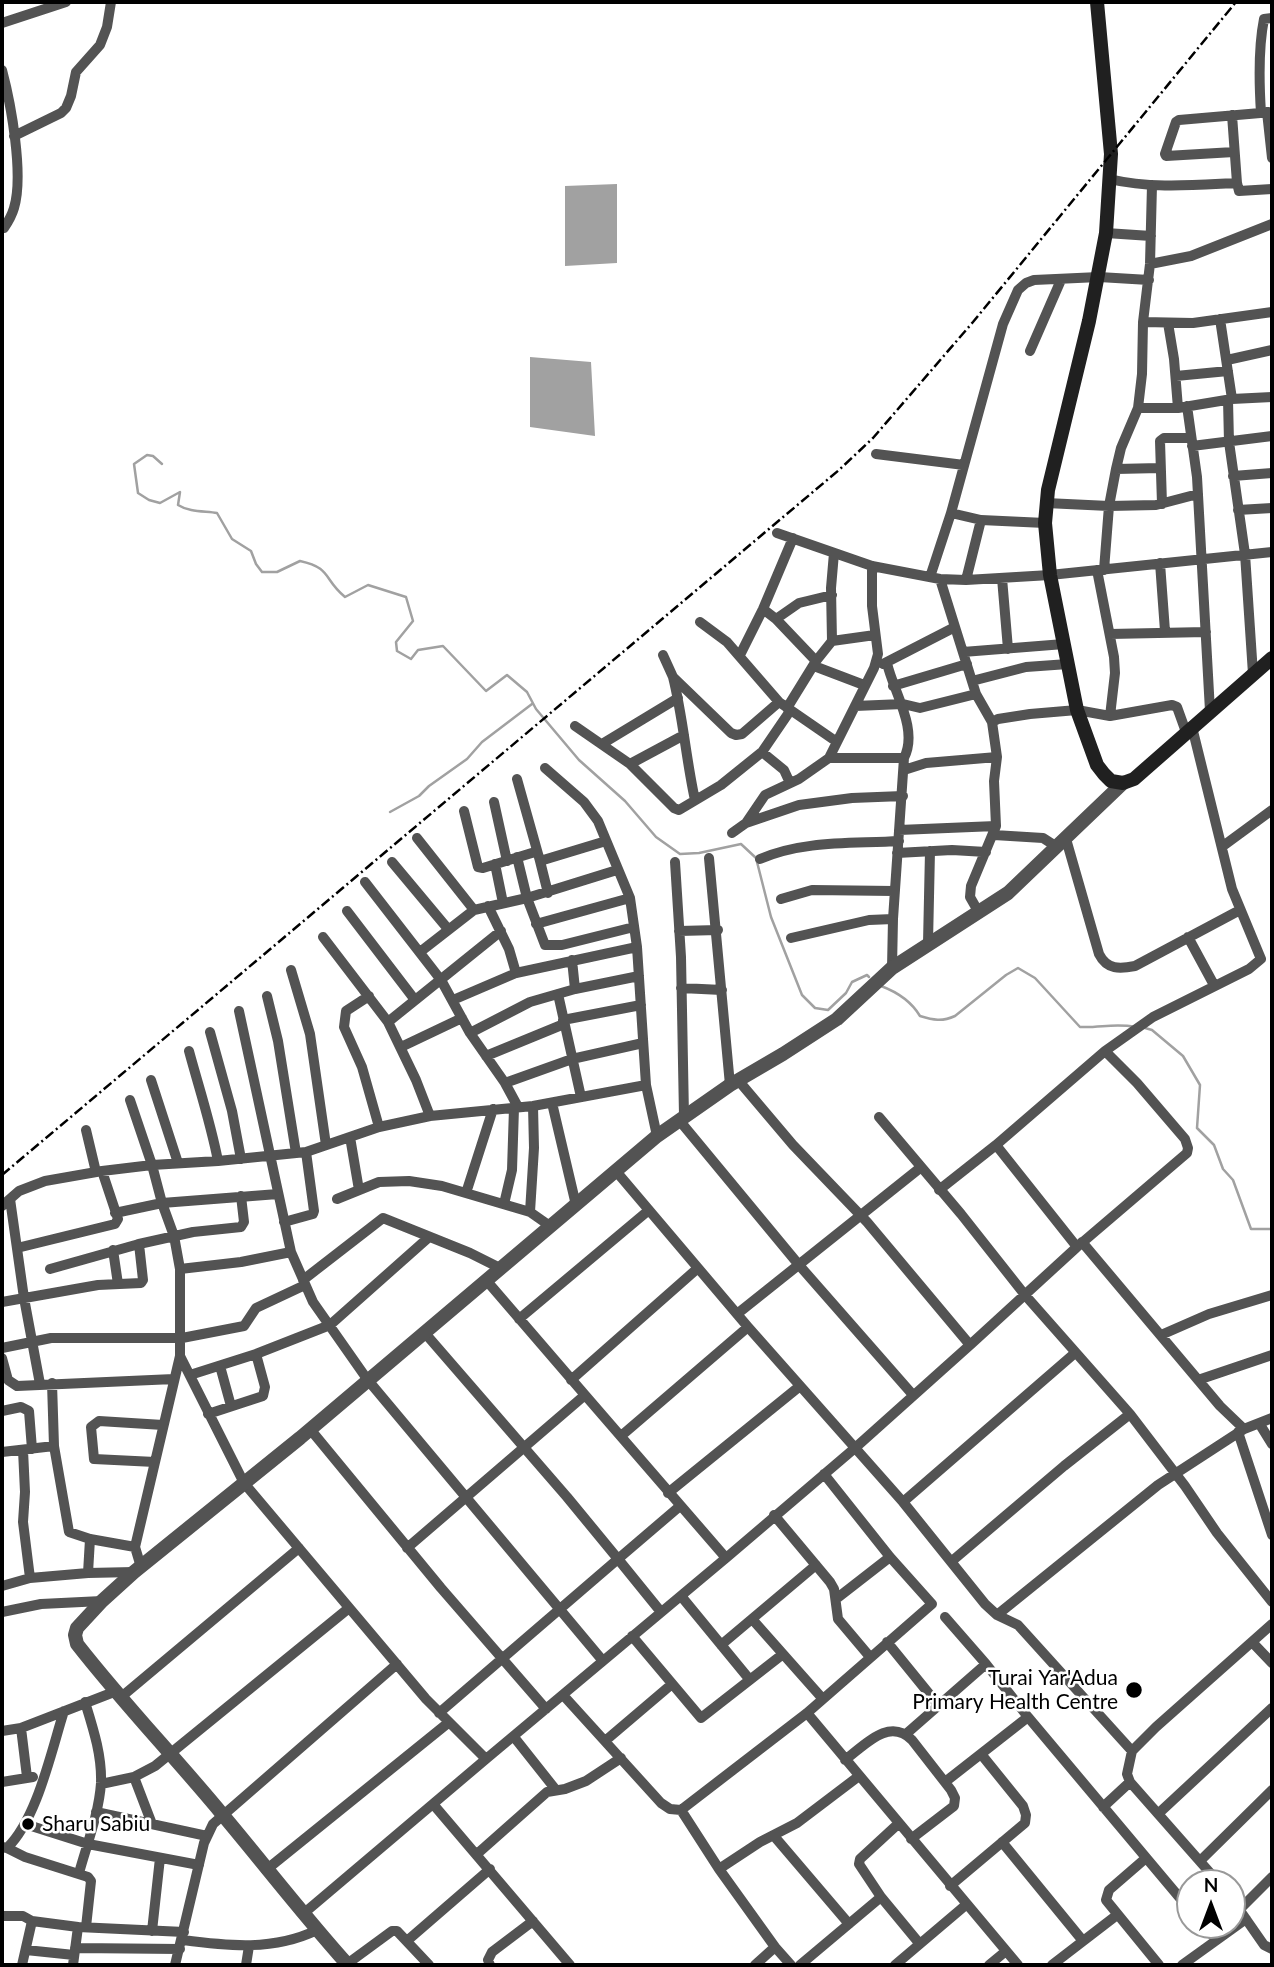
<!DOCTYPE html>
<html>
<head>
<meta charset="utf-8">
<style>
  body { margin:0 }
  #map { position:relative; width:1274px; height:1967px; overflow:hidden; background:#fff; font-family:Lato,sans-serif }
  canvas { display:block }
  .frame { position:absolute; inset:0; border:4px solid #000; pointer-events:none }
  .north { position:absolute; left:1176px; top:1869px; width:70px; height:70px; box-sizing:border-box; background:#fff; border:2px solid #999; border-radius:50%; rotate:0deg; font-size:19px; font-weight:700; line-height:28px; text-align:center; color:#000 }
  .north::after { content:''; display:block; margin:auto; width:24px; height:32px; background:#000; clip-path:polygon(50% 0,100% 100%,50% 72%,0 100%) }
</style>
</head>
<body>
<div id="map">
<canvas width="1274" height="1967"></canvas>
<div class="frame"></div>
<div class="north">N</div>
</div>
<script>
const g = document.querySelector('canvas').getContext('2d');
g.lineJoin = 'round';
function paint(path, color) { g.fillStyle = color; g.fill(path, 'evenodd'); }
function stroke(path, color, width, dash) { g.strokeStyle = color; g.lineWidth = width; g.lineCap = dash ? 'butt' : 'round'; g.setLineDash(dash || []); g.stroke(path); }
function drawText(font, color, halo, rows, align = 'center') {
  g.font = font + ' Lato,sans-serif'; g.lineWidth = 5; g.setLineDash([]); g.textBaseline = 'middle'; g.strokeStyle = halo; g.fillStyle = color; for (const [text, x, y, turn = 0] of rows) {
    g.save(); g.translate(x, y); g.rotate((+turn || 0) * Math.PI / 180); g.textAlign = isNaN(turn) ? turn : align; if (halo) g.strokeText(text, 0, 0); g.fillText(text, 0, 0); g.restore();
  }
}
paint(new Path2D(`
  M 617,184 L 617,263 L 565,266 L 565,186 Z
  M 530,357 L 591,362 L 595,436 L 530,427 Z`), '#a1a1a1');
stroke(new Path2D(`
  M 162,464 L 153,456 L 147,455 L 134,464 L 138,493 L 149,500 L 160,503 L 180,492 L 178,505 C 189,512 204,511 217,513 L 232,539 L 251,551 L 256,564 L 262,572 L 277,572 L 300,561 C 332,568 323,579 345,597 L 368,585 L 406,597 L 413,621 L 396,642 L 397,651 L 411,659 L 418,650 L 443,646 L 486,691 L 507,675 L 527,692 L 536,709 L 579,760 L 625,801 L 656,837 L 680,854 L 699,853 L 741,844 L 756,858 L 771,917 L 802,995 L 815,1008 L 828,1010 L 846,993 L 852,982 L 867,975 L 869,977
  M 390,812 L 419,796 L 429,786 L 467,759 L 482,742 L 532,704
  M 881,986 C 897,992 911,1001 920,1016 C 933,1020 942,1022 955,1016 L 1006,975 L 1018,968 L 1035,978 L 1080,1027 C 1100,1028 1115,1023 1135,1027
  M 1145,1028 L 1152,1030 L 1183,1056 L 1200,1085 L 1197,1128 L 1214,1145 L 1223,1169 L 1233,1180 L 1251,1229 L 1272,1229`), '#a1a1a1', 2.5);
stroke(new Path2D(`
  M 2,23 L 66,2
  M 2,70 C 11,104 24,175 14,208 C 12,215 8,222 4,228
  M 1267,112 L 1272,158
  M 1261,113 C 1259,82 1258,49 1264,19 L 1272,18
  M 1232,115 L 1237,183 L 1239,191 L 1272,189
  M 14,136 L 61,113 L 66,108 L 71,96 L 76,72 L 100,45 L 107,27 L 111,2
  M 1234,152 L 1166,156 L 1165,154 L 1176,122 L 1179,120 L 1272,112
  M 1109,179 C 1152,189 1194,185 1237,183
  M 1106,233 L 1151,236
  M 1150,264 L 1191,256 L 1272,224
  M 1220,319 L 1232,399
  M 1143,322 L 1193,323 L 1272,312
  M 1168,323 L 1174,359 L 1178,408
  M 1030,351 L 1061,280
  M 1227,360 L 1272,350
  M 1176,376 L 1228,371
  M 1228,400 L 1229,442 L 1245,554 L 1253,674
  M 1187,406 L 1197,477 L 1210,711
  M 1138,408 L 1178,408 L 1232,399 L 1272,397
  M 1192,446 L 1272,436
  M 876,454 L 964,465
  M 1116,469 L 1160,468
  M 1233,476 L 1272,473
  M 1046,503 L 1109,506 L 1156,505 L 1198,494
  M 1162,504 L 1160,441 L 1164,438 L 1190,438
  M 1238,510 L 1272,508
  M 951,513 L 981,520 L 1045,523
  M 777,533 L 872,566 L 940,579 L 966,580 L 1050,575 L 1272,552
  M 1160,563 L 1165,631
  M 1097,570 L 1114,657 L 1115,673 L 1110,716
  M 1104,570 L 1109,506 L 1116,469 L 1121,448 L 1138,408 L 1142,374 L 1143,322 L 1150,264 L 1152,185
  M 930,577 L 951,513 L 1003,324 L 1018,290 L 1026,283 L 1034,280 L 1099,277 L 1149,280
  M 1002,578 L 1008,649
  M 940,579 L 976,694 L 992,722 L 997,757 L 994,781 L 996,826 L 971,886 L 970,897 L 978,911
  M 966,580 L 981,520
  M 763,609 L 776,619 L 816,661
  M 776,619 L 799,603 L 832,595
  M 700,622 L 727,642 L 779,702 L 837,742
  M 1110,634 L 1206,632
  M 832,641 L 875,635
  M 963,652 L 1064,644
  M 663,655 L 673,677 L 731,733 L 736,735 L 742,734 L 779,702
  M 740,655 L 763,609 L 793,538
  M 887,663 C 893,691 919,729 904,758 L 893,919 L 892,968
  M 883,664 L 955,627
  M 814,666 L 864,685
  M 673,677 C 683,717 686,759 695,800
  M 972,681 L 1026,667 L 1068,664
  M 893,686 L 967,664
  M 855,706 L 903,704 L 920,708 L 976,694
  M 787,708 L 816,661 L 832,641 L 831,588 L 834,553
  M 992,722 L 998,719 L 1030,714 L 1077,710 L 1110,716 L 1172,705 L 1177,707 L 1186,732
  M 575,726 L 630,764 L 674,808 L 679,810 L 721,785 L 762,752 L 790,711
  M 602,744 L 678,698
  M 762,752 L 784,770 L 790,783
  M 829,758 L 904,758
  M 630,764 L 684,735
  M 545,768 L 584,802 L 598,821 L 630,898 L 637,947 L 646,1085 L 657,1136
  M 904,770 L 926,763 L 997,757
  M 517,779 L 540,861 L 606,841
  M 494,802 L 507,861
  M 464,811 L 478,867 L 483,868 L 535,852
  M 746,823 L 799,805 L 852,798 L 903,796
  M 899,830 L 996,826
  M 732,833 L 746,823 L 765,795 L 799,779 L 829,758 L 874,668 L 878,654 L 872,606 L 872,566
  M 994,835 L 1043,838 L 1057,847
  M 417,838 L 474,910 L 420,952
  M 1066,839 L 1099,954 C 1107,970 1120,969 1135,966 L 1240,910
  M 1223,846 L 1272,810
  M 897,853 L 952,850 L 986,852
  M 517,857 L 527,898 L 545,945 L 562,945 L 634,927
  M 709,858 L 730,1085
  M 760,859 C 804,840 852,844 899,841
  M 540,861 L 548,893
  M 392,862 L 448,929
  M 675,862 L 681,957 L 684,1116
  M 495,864 L 503,903
  M 365,882 L 441,980 L 470,1033 L 505,1083 L 518,1107
  M 781,899 L 812,890 L 894,891
  M 488,906 L 509,949 L 516,973
  M 474,910 L 527,898 L 617,870
  M 347,911 L 415,1000
  M 536,924 L 630,898
  M 679,931 L 718,930
  M 323,937 L 388,1022 L 416,1080 L 430,1116
  M 1188,937 L 1214,985
  M 791,938 L 869,920 L 893,919
  M 928,943 L 930,851
  M 572,960 L 575,989
  M 291,970 L 310,1034 L 326,1145
  M 681,988 L 722,990
  M 558,994 L 581,1097
  M 267,996 L 278,1041 L 296,1153
  M 369,996 L 346,1011 L 344,1027 L 362,1067 L 379,1127
  M 453,1000 L 516,973 L 637,947
  M 239,1011 L 291,1252 L 313,1302 L 367,1379 L 603,1661
  M 563,1020 L 641,1005
  M 388,1022 L 501,931
  M 210,1032 L 232,1111 L 241,1159
  M 470,1033 L 530,1002 L 575,989 L 639,976
  M 401,1047 L 462,1018
  M 189,1051 C 199,1088 211,1124 218,1161
  M 486,1056 L 564,1024
  M 151,1080 L 178,1163
  M 505,1083 L 572,1059 L 643,1043
  M 552,1103 L 576,1205
  M 879,1117 L 961,1214 L 1025,1295 L 1130,1414 L 1185,1486 L 1217,1533 L 1272,1602
  M 679,1120 L 799,1265 L 913,1395
  M 86,1130 L 96,1172
  M 350,1137 L 359,1190
  M 996,1145 L 1077,1247
  M 615,1170 L 748,1327 L 903,1502 L 985,1604 L 997,1615 L 1018,1625 L 1132,1751
  M 939,1190 L 996,1145 L 1105,1051 L 1153,1017 L 1249,969 L 1261,959 L 1232,889 L 1192,727
  M 466,1193 L 493,1109
  M 10,1199 L 24,1298 L 40,1384
  M 337,1199 L 379,1182 L 409,1181 L 442,1186 L 530,1212 L 550,1226
  M 504,1204 L 512,1170 L 514,1108
  M 2,1206 L 19,1191 L 45,1181 L 102,1171 L 152,1165 L 218,1161 L 306,1152 L 379,1127 L 430,1116 L 533,1106 L 646,1085
  M 530,1212 L 534,1148 L 533,1106
  M 115,1213 L 162,1203 L 152,1165 L 130,1100
  M 284,1222 L 313,1214 L 314,1211 L 306,1152
  M 17,1248 L 115,1224 L 118,1219 L 102,1171
  M 113,1250 L 118,1284
  M 291,1252 L 241,1262 L 180,1269 L 180,1356 L 244,1483 L 426,1699 L 486,1759 L 303,1914
  M 50,1269 L 139,1244
  M 180,1269 L 174,1236 L 162,1203 L 278,1194
  M 303,1280 L 383,1218 L 470,1253 L 500,1268
  M 2,1302 L 98,1285 L 141,1283 L 143,1280 L 139,1244 L 193,1232 L 241,1227 L 244,1222 L 241,1196
  M 737,1314 L 920,1168
  M 519,1319 L 649,1210
  M 424,1332 L 567,1497 L 618,1559 L 439,1713
  M 1161,1335 L 1209,1314 L 1272,1295
  M 970,1345 L 1077,1247 L 1187,1153 L 1188,1148 L 1185,1139 L 1137,1083 L 1105,1051
  M 2,1348 L 51,1338 L 182,1338 L 244,1326 L 256,1308 L 305,1285
  M 2,1358 L 8,1380 L 17,1386 L 174,1379
  M 220,1366 L 231,1406
  M 190,1375 L 256,1354 L 330,1325 L 428,1238
  M 571,1380 L 698,1268
  M 1198,1380 L 1272,1355
  M 52,1383 L 54,1446 L 69,1532 L 90,1539 L 135,1547
  M 2,1411 L 21,1407 L 29,1411 L 32,1449
  M 208,1414 L 263,1396 L 265,1387 L 256,1354
  M 1259,1423 L 1272,1444
  M 310,1429 L 441,1588 L 546,1709
  M 1244,1429 L 1272,1418
  M 1238,1432 L 1272,1535
  M 621,1436 L 748,1327
  M 23,1450 L 25,1492 L 23,1522 L 30,1578
  M 2,1452 L 54,1446
  M 155,1462 L 94,1459 L 91,1427 L 99,1421 L 163,1425
  M 668,1493 L 800,1386
  M 903,1502 L 1075,1353
  M 774,1515 L 830,1582 L 834,1589 L 838,1619 L 870,1657
  M 407,1548 L 585,1395 L 486,1280
  M 726,1558 L 855,1448 L 970,1345 L 867,1222 L 793,1145 L 738,1080
  M 952,1561 L 1064,1466 L 1130,1414
  M 141,1567 L 135,1547 L 180,1356
  M 88,1573 L 90,1539
  M 2,1586 L 30,1578 L 88,1573 L 134,1572
  M 681,1596 L 750,1680
  M 836,1599 L 890,1557
  M 2,1612 L 41,1604 L 102,1601
  M 661,1612 L 618,1559 L 680,1506
  M 997,1615 L 1158,1485 L 1244,1429 L 1220,1406 L 1082,1242
  M 945,1617 L 986,1664 L 1028,1717 L 1190,1910
  M 752,1619 L 783,1654
  M 632,1636 L 701,1718 L 783,1654 L 822,1698
  M 887,1642 L 939,1706
  M 1252,1642 L 1272,1663
  M 721,1645 L 816,1565
  M 563,1695 L 661,1803 L 670,1809 L 681,1810 L 719,1869 L 775,1947 L 755,1965
  M 120,1698 L 299,1548
  M 807,1713 L 1018,1965
  M 21,1728 L 27,1777
  M 2,1731 L 21,1728 L 114,1692
  M 906,1734 L 986,1664
  M 514,1737 L 556,1790
  M 605,1741 L 672,1684
  M 486,1759 L 726,1558 L 585,1395
  M 845,1760 C 865,1745 889,1717 912,1740 L 951,1790 L 955,1798 L 954,1806 L 911,1839
  M 134,1777 L 152,1824
  M 2,1782 L 33,1777
  M 945,1782 L 1028,1717
  M 101,1784 L 134,1777 L 155,1766 L 349,1608
  M 433,1804 L 570,1965
  M 1103,1807 L 1130,1782
  M 681,1810 L 807,1713 L 932,1604 L 890,1557 L 824,1474
  M 96,1812 L 207,1836
  M 1159,1813 L 1272,1708
  M 25,1824 L 88,1844 L 199,1865
  M 774,1836 L 849,1924
  M 1002,1842 L 1083,1941
  M 2,1847 L 7,1848 C 37,1819 51,1752 64,1711
  M 7,1848 L 25,1857 L 88,1877 L 91,1881 L 86,1927
  M 477,1854 L 547,1792 L 565,1789 L 586,1781 L 621,1758
  M 1146,1858 L 1109,1890 L 1106,1900 L 1159,1965
  M 1201,1860 L 1272,1790
  M 719,1869 L 760,1842 L 797,1823 L 859,1776
  M 266,1870 L 448,1723
  M 79,1873 C 87,1844 99,1813 101,1783 C 102,1755 93,1728 85,1702
  M 1219,1883 L 1130,1782 L 1127,1774 L 1132,1751 L 1156,1727 L 1272,1624
  M 950,1886 L 1025,1823 L 1026,1815 L 1023,1806 L 981,1754
  M 881,1897 L 919,1943
  M 1232,1899 L 1264,1945 L 1272,1949
  M 1240,1909 L 1272,1877
  M 2,1916 L 23,1916 L 32,1921 L 78,1927 L 184,1932
  M 1203,1925 L 1216,1939
  M 152,1931 L 160,1858
  M 183,1940 C 228,1946 274,1951 317,1930
  M 408,1940 L 490,1869
  M 775,1947 L 791,1965
  M 75,1948 L 180,1949
  M 26,1950 L 74,1955
  M 347,1964 L 392,1931 L 397,1931 L 429,1965
  M 22,1965 L 32,1921
  M 73,1965 L 78,1927
  M 175,1965 L 204,1843 L 213,1824 L 397,1664
  M 246,1965 L 249,1946
  M 490,1965 L 488,1960 L 492,1952 L 533,1921
  M 800,1965 L 881,1897 L 859,1864 L 860,1859 L 898,1824
  M 895,1965 L 967,1904
  M 989,1965 L 1006,1951
  M 1052,1965 L 1117,1915
  M 1182,1965 L 1246,1919`), '#535353', 10);
stroke(new Path2D(`
  M 348,1965 C 304,1916 264,1864 222,1814 C 174,1756 123,1703 77,1644 L 75,1635 L 77,1628 L 102,1601 L 134,1572 L 300,1438 L 657,1136 L 730,1085 L 783,1054 L 837,1019 L 892,968 L 1008,893 L 1123,783`), '#535353', 14);
stroke(new Path2D(`
  M 1097,2 L 1111,154 L 1106,233 L 1089,321 L 1048,490 L 1045,523 L 1050,575 L 1077,710 L 1097,765 L 1104,774 L 1111,781 L 1123,783 L 1134,779 L 1272,658`), '#202020', 14);
stroke(new Path2D(`
  M 2,1175 L 839,470 L 873,438 L 973,322 L 1236,2`), '#000', 2.5, [10, 3.5, 2, 3.5]);
for (const [x, y, r, color] of [
  [1134,1690,9,"#000"],
  [28,1824,7,"#000"]
]) { const dot = new Path2D(); dot.arc(x, y, r, 0, 2 * Math.PI); g.fillStyle = color; g.fill(dot); stroke(dot, '#fff', 2.5); }
drawText('21px', '#000', '#fff', [
  ["Turai Yar'Adua",1118,1678],
  ["Primary Health Centre",1118,1702],
  ["Sharu Sabiu",42,1824,"left"]
], 'right');
</script>
</body>
</html>
